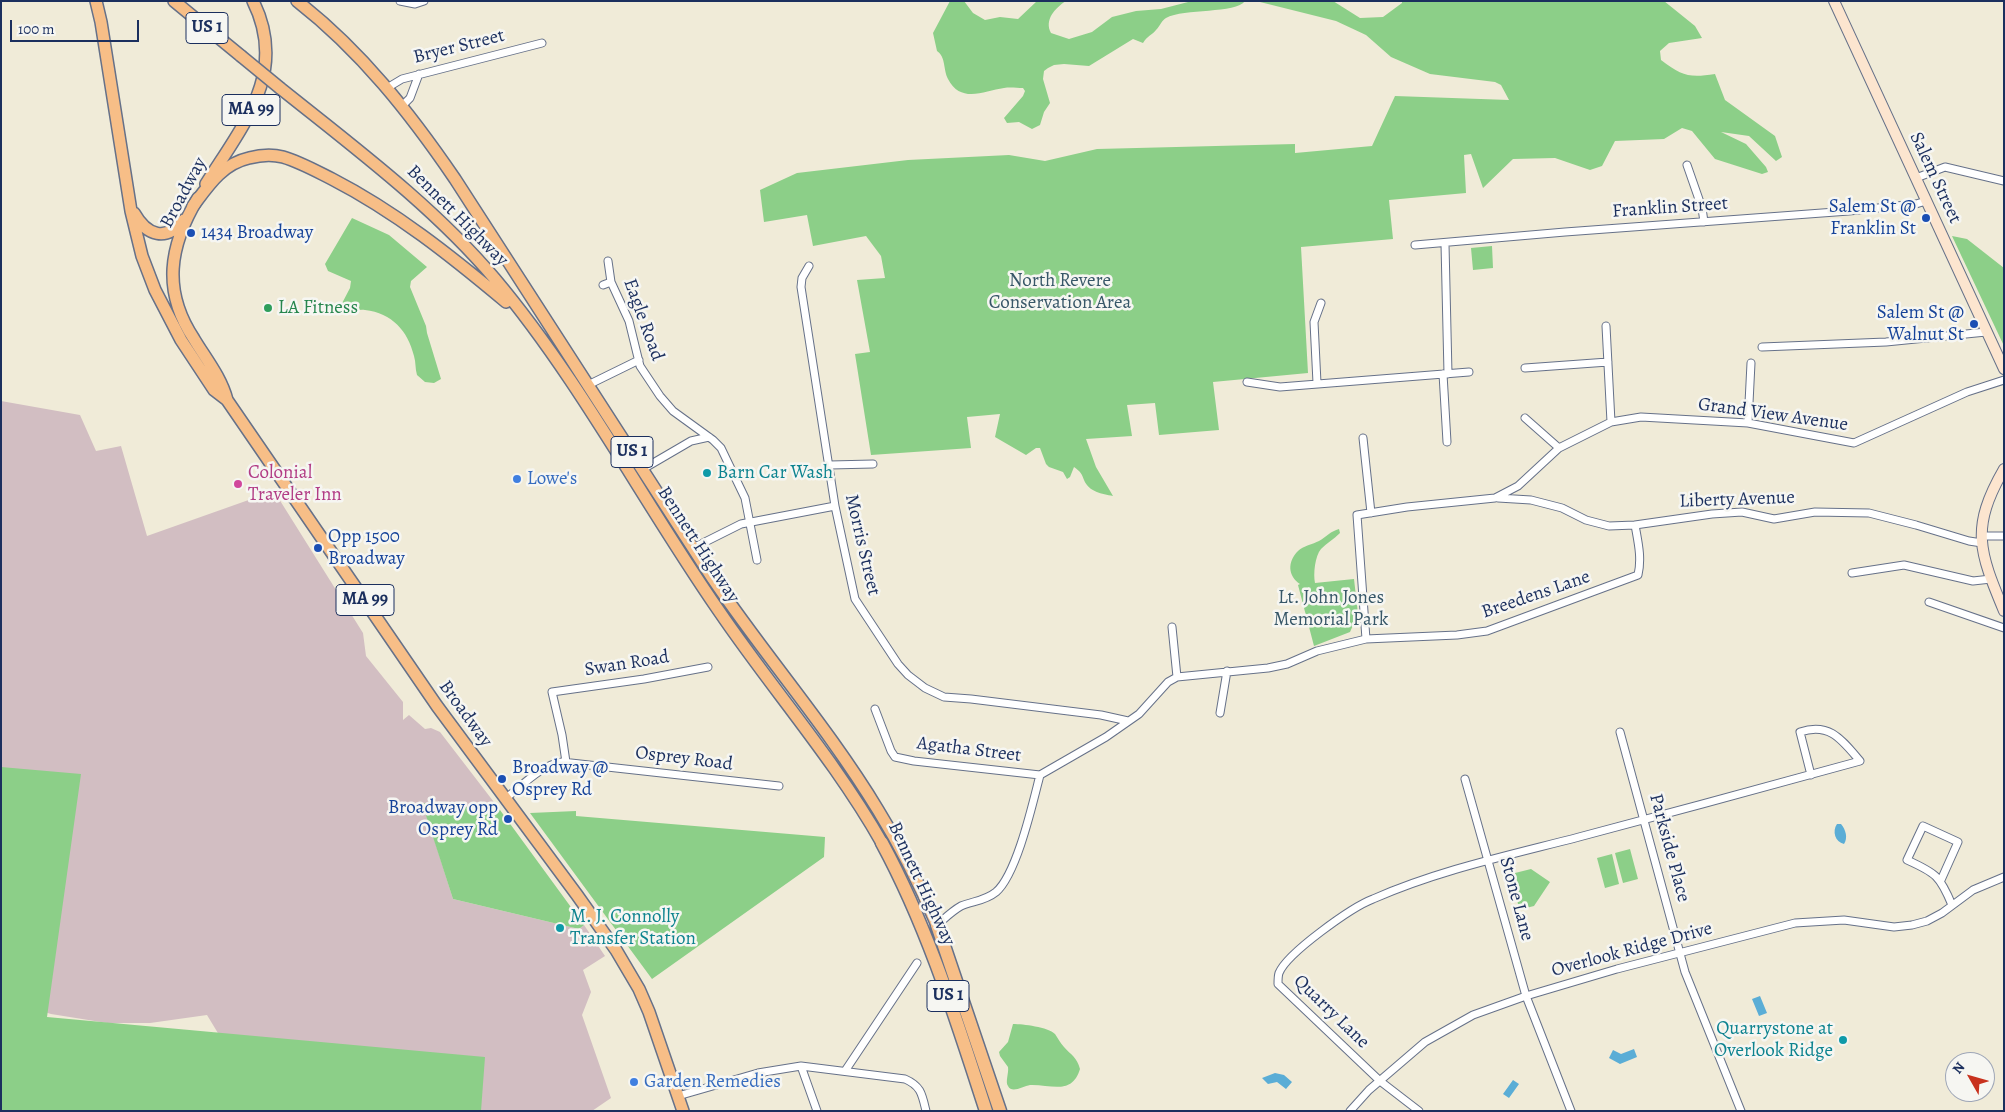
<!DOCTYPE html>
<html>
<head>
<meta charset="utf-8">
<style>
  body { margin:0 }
  #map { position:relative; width:2005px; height:1112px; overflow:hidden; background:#f0ebd8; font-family:Alegreya,serif }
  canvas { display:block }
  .frame { position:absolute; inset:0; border:2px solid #1b2f5e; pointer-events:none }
  .north { position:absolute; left:1945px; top:1052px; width:50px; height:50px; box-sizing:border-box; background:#f6f6f2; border:1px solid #9ea6b7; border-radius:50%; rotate:308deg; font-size:14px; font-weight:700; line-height:20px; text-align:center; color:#1b2f5e }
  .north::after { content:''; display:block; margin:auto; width:18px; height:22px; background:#c8321e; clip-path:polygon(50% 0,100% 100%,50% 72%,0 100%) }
  .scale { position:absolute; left:10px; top:20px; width:129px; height:22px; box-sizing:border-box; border:2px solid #1b2f5e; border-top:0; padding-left:6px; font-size:15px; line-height:18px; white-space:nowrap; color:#1b2f5e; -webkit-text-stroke:4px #f6f6f2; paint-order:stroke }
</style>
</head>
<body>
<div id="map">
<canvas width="2005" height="1112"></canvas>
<div class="frame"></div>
<div class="north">N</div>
<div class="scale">100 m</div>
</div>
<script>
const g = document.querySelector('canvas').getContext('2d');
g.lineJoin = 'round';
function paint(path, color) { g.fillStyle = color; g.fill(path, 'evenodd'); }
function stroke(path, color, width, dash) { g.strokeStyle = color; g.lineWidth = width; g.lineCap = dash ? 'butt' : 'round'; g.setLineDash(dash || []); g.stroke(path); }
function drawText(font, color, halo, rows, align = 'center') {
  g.font = font + ' Alegreya,serif'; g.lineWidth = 5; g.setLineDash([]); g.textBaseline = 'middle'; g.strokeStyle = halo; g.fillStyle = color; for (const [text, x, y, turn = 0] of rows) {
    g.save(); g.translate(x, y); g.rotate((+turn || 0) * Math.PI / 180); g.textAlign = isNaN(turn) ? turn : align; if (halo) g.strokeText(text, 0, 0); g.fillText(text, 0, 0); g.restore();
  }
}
paint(new Path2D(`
  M 1,401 L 80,415 L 96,451 L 121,446 L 147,536 L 274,491 L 363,633 L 366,656 L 403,702 L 403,720 L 409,715 L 425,729 L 431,728 L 440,732 L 500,810 L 423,804 L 453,899 L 579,929 L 584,925 L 605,956 L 583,970 L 591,992 L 582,1015 L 611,1098 L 592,1111 L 388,1111 L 227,1048 L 207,1015 L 150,1023 L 107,1023 L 51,1014 L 1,998 Z`), '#d2bec2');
paint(new Path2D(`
  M 950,1 L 964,1 L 973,13 L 985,20 L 1000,17 L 1018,19 L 1037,1 L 1066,1 C 1055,8 1044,20 1051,33 L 1069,39 L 1092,32 L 1112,17 L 1136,11 L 1161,9 L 1192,1 L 1245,1 C 1236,14 1184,8 1166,18 C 1162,20 1160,26 1156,30 C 1152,35 1147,36 1143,43 L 1133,39 L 1089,66 L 1064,64 L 1054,65 L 1048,68 L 1044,71 L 1043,79 L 1050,103 L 1044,112 L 1040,125 L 1032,129 L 1019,122 L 1007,123 L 1004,118 L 1023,96 L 1025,91 L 1023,88 C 1017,88 1010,87 1004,88 C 984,91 961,104 948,79 C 943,69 946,57 937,51 L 933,33 Z
  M 1256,1 L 1333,1 L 1360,18 L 1383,17 L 1402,3 L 1402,1 L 1664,1 L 1695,26 L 1702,38 L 1669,43 L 1660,51 L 1661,60 C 1682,76 1689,78 1715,74 L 1725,100 L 1775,136 L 1782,157 L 1776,161 L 1749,136 L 1721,132 L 1746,144 L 1766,167 L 1768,172 L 1762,174 L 1715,159 L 1692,131 L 1682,128 L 1664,139 L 1615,141 L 1602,166 L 1590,170 L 1555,158 L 1513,159 L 1483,188 L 1471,154 L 1464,155 L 1466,193 L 1389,200 L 1393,239 L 1301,247 L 1308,373 L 1213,382 L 1219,430 L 1159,435 L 1155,403 L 1127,405 L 1132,436 L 1086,439 L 1096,467 L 1113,496 C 1102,494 1089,492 1084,480 C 1082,474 1080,471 1074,467 L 1070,477 L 1067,479 L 1063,472 L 1049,467 L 1046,464 L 1040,448 L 1036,448 L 1026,455 L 995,437 L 1000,414 L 967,417 L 971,448 L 871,455 L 855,354 L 870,352 L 857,280 L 885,278 L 881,256 L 866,236 L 813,246 L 807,215 L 764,222 L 760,190 L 797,173 L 908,160 L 1009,155 L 1045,161 L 1097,149 L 1295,144 L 1295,153 L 1372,146 L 1395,96 L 1509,100 L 1501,85 L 1495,82 L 1430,74 L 1391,57 L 1366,35 L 1336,21 Z
  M 352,218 L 389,235 L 427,267 L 411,281 L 410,287 L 426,326 L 427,333 L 441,379 L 434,383 L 425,382 L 417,375 C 415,369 416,362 414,356 C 408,331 392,313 365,310 C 355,309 347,314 338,311 L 350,288 L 351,281 L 328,271 L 325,264 Z
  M 1952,236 L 1967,239 L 2004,268 L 2004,346 Z
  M 1492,246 L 1493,268 L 1473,270 L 1471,248 Z
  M 1339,529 L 1340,533 C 1334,539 1327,543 1321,549 C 1315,556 1313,574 1315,583 L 1354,579 L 1358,614 L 1350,632 L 1314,646 L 1298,585 L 1300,584 C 1288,576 1287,562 1298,551 C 1303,546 1313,544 1319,541 C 1326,537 1331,531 1339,529 Z
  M 1,767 L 81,774 L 47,1017 L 485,1057 L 481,1111 L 1,1111 Z
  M 422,803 L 500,810 L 584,925 L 579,929 L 453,899 Z
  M 576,811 L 576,816 L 825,837 L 824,857 L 652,979 L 530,813 Z
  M 1630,849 L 1638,879 L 1623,883 L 1615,853 Z
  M 1612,854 L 1619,884 L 1605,888 L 1597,858 Z
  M 1531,869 L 1550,882 L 1534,906 L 1526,908 L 1518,904 L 1512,881 L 1515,873 Z
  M 1013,1024 C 1023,1024 1048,1027 1055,1034 C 1058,1038 1060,1043 1064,1047 C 1071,1055 1077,1057 1080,1069 C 1072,1096 1050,1084 1030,1085 C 1023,1086 1012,1094 1008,1086 C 1005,1082 1009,1073 1008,1067 L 1000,1056 L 999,1052 L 1008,1042 Z`), '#8ccf88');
paint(new Path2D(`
  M 1837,824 L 1841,824 C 1846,830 1848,838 1844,844 C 1835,842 1832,831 1837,824 Z
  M 1760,996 L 1767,1013 L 1759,1016 L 1752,999 Z
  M 1634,1049 L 1637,1057 L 1620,1064 L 1609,1058 L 1613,1050 L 1621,1054 Z
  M 1275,1073 L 1284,1075 L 1292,1082 L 1286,1089 L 1277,1082 L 1268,1084 L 1262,1078 Z
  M 1513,1080 L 1519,1084 L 1509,1098 L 1503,1094 Z`), '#5aadd6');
const minor = new Path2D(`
  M 400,1 L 415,4 L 424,1
  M 387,88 L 402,79 L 542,43
  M 402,106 L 410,98 L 419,74
  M 1687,165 L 1702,208 L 1704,222
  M 1916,178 L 1945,167 L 2004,181
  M 1445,244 L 1448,374
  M 1415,245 L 1565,232 L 1849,211 L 1916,204 L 1926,201
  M 608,261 L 611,282 L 629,321 L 640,366 L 660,396 L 673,411 L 713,440 L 721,448 L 745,498 L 757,560
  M 809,266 L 802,278 L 801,287 L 835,506 L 855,599 L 898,664 L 908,675 L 925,688 L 944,697 L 971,699 L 1101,715 L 1128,721
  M 603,285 L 611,282
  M 1606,326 L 1611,422
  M 1762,347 L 1886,342 L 1986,332
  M 1525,368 L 1608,362
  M 1443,374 L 1447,442
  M 1247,382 L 1280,387 L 1469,372
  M 1317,383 L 1314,322 L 1321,303
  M 588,385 L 639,360
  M 1525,418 L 1559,448
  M 1748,423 L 1751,363
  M 1363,438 L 1371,513
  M 830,465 L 873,464
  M 643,469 L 691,441 L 709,437
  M 1498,498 L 1531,500 L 1562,508 L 1586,520 L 1609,526 L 1635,525 L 1712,514 L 1742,512 L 1774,519 L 1815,512 L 1869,513 L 1916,525 L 1969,541 L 1982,543
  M 1982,536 L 2004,536
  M 693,548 L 741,524 L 835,506
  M 1852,573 L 1904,565 L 1973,581 L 1991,579
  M 1929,602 L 2004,628
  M 1172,627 L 1177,677
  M 1366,639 L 1357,515 L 1407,507 L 1495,498 L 1518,486 L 1559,448 L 1611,422 L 1641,417 L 1748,423 L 1854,443 L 1967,392 L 2004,380
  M 875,709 L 891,751 L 895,757 L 914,761 L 1040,775
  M 1220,713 L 1227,671
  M 1620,732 L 1685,972 L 1741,1111
  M 566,762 L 562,735 L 552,692 L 644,679 L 708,667
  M 1465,779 L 1526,996 L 1571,1111
  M 506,798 C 522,786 541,765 562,762 L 779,786
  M 1941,880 L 1958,842 L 1923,826 L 1907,860 C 1936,873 1940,876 1952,905
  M 937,925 C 944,919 952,911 961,906 C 973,901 985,901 996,892 C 1017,874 1033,802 1040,775 L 1106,737 L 1139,714 L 1168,682 L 1177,677 L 1268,668 L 1287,664 L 1317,651 L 1366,639 L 1457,635 L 1487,631 L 1638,575 C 1642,558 1638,542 1635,525
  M 801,1066 L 817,1111
  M 845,1071 L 917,963
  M 678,1096 L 758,1073 L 801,1066 L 905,1079 C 921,1086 922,1094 926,1111
  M 1350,1111 L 1369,1090 L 1425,1042 L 1473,1015 L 1526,996 L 1617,969 L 1795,923 L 1844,920 L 1894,927 L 1912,925 L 1927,921 L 1942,913 L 1973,890 L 2004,877
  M 1419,1111 L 1380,1081 L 1278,984 C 1278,981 1278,976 1279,973 C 1287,953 1352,907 1373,899 C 1439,870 1510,855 1579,837 C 1673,812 1766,787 1860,761 C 1842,740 1830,722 1800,732 L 1811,775`);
const secondary = new Path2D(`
  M 1834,1 L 2004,369
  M 2004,469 C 1970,528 1979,551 2004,611`);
const primary = new Path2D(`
  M 96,1 L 101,22 L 131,211 L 142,256 L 155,290 L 181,340 L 214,390 L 227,400 L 437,706 L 577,895 L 616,950 L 639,989 L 649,1012 L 683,1111
  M 206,184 C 242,126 289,73 253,1
  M 198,198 C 169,246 162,291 194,339 C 206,359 221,377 227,400
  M 134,213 C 147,236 166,242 184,220`);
const trunk = new Path2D(`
  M 174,1 L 241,56
  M 297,1 C 361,51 410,113 455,179 L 713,579 C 766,657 829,729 878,810 C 901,847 920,885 937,925
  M 280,88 C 355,148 433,206 495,279 C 580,380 644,503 719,611 C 772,689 835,760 882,843
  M 193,206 C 208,186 222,164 249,158 C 260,155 272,154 283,157 C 300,162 316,171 332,179 C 396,212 451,256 506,302`);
const motorway = new Path2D(`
  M 882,843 C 928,928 956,1019 986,1111
  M 937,925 L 1000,1111`);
stroke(minor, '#667189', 9);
stroke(secondary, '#667189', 12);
stroke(primary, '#667189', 14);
stroke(trunk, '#667189', 14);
stroke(motorway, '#667189', 15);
stroke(minor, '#fff', 7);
stroke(secondary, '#fce5cf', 10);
stroke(primary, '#f7be87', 11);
stroke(trunk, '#f7be87', 11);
stroke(motorway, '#f7be87', 12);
const trunkBridge = new Path2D(`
  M 241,56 L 280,88`);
stroke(trunkBridge, '#667189', 14, []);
stroke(trunkBridge, '#f7be87', 11);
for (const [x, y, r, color] of [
  [1926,218,5,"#1a4fb4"],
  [191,233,5,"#1a4fb4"],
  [268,308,5,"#2e9e5b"],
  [1974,324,5,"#1a4fb4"],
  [707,473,5,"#0f9aa8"],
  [517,479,5,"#3f7fe0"],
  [238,484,5,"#d1479c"],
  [318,548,5,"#1a4fb4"],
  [502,779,5,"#1a4fb4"],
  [508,819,5,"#1a4fb4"],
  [560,928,5,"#0f9aa8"],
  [1843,1040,5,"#0f9aa8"],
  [634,1082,5,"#3f7fe0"]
]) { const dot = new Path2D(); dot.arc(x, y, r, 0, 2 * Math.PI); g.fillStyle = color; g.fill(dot); stroke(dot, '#f6f6f2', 2); }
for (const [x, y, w] of [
  [207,28,42],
  [251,110,58],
  [632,452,42],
  [365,600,58],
  [948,996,42]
]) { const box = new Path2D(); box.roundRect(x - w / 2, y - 15.5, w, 31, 4); g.fillStyle = '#f6f6f2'; g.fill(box); stroke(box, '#1b2f5e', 1); }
drawText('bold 18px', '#1b2f5e', null, [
  ["US 1",207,28],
  ["MA 99",251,110],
  ["US 1",632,452],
  ["MA 99",365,600],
  ["US 1",948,996]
]);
drawText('19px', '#1b2f5e', '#f6f6f2', [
  ["Bryer Street",459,47,-14],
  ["Salem Street",1935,178,65],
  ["Broadway",184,193,-62],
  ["Franklin Street",1670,208,-4],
  ["Bennett Highway",457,216,45],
  ["Eagle Road",643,320,70],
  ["Grand View Avenue",1773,415,8],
  ["Liberty Avenue",1737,500,-2],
  ["Bennett Highway",698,545,57],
  ["Morris Street",862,545,77],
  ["Breedens Lane",1536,595,-19],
  ["Swan Road",627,664,-9],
  ["Broadway",465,714,54],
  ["Agatha Street",969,750,7],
  ["Osprey Road",684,759,7],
  ["Parkside Place",1669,848,75],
  ["Bennett Highway",921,884,65],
  ["Stone Lane",1516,899,75],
  ["Overlook Ridge Drive",1632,950,-15],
  ["Quarry Lane",1331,1012,44]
]);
drawText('19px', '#164399', '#f6f6f2', [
  ["Salem St @",1916,207],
  ["Franklin St",1916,229],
  ["1434 Broadway",201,233,"left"],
  ["Salem St @",1964,313],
  ["Walnut St",1964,335],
  ["Opp 1500",328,537,"left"],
  ["Broadway",328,559,"left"],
  ["Broadway @",512,768,"left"],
  ["Osprey Rd",512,790,"left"],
  ["Broadway opp",498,808],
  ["Osprey Rd",498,830]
], 'right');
drawText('19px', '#375768', '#f6f6f2', [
  ["North Revere",1060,281],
  ["Conservation Area",1060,303],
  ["Lt. John Jones",1331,598],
  ["Memorial Park",1331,620]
]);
drawText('19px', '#27864d', '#f6f6f2', [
  ["LA Fitness",278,308]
], 'left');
drawText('19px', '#b23c85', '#f6f6f2', [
  ["Colonial",248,473],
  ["Traveler Inn",248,495]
], 'left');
drawText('19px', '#0d838f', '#f6f6f2', [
  ["Barn Car Wash",717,473],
  ["M. J. Connolly",570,917],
  ["Transfer Station",570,939],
  ["Quarrystone at",1833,1029,"right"],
  ["Overlook Ridge",1833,1051,"right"]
], 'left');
drawText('19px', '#366cbe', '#f6f6f2', [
  ["Lowe's",527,479],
  ["Garden Remedies",644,1082]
], 'left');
</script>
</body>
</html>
